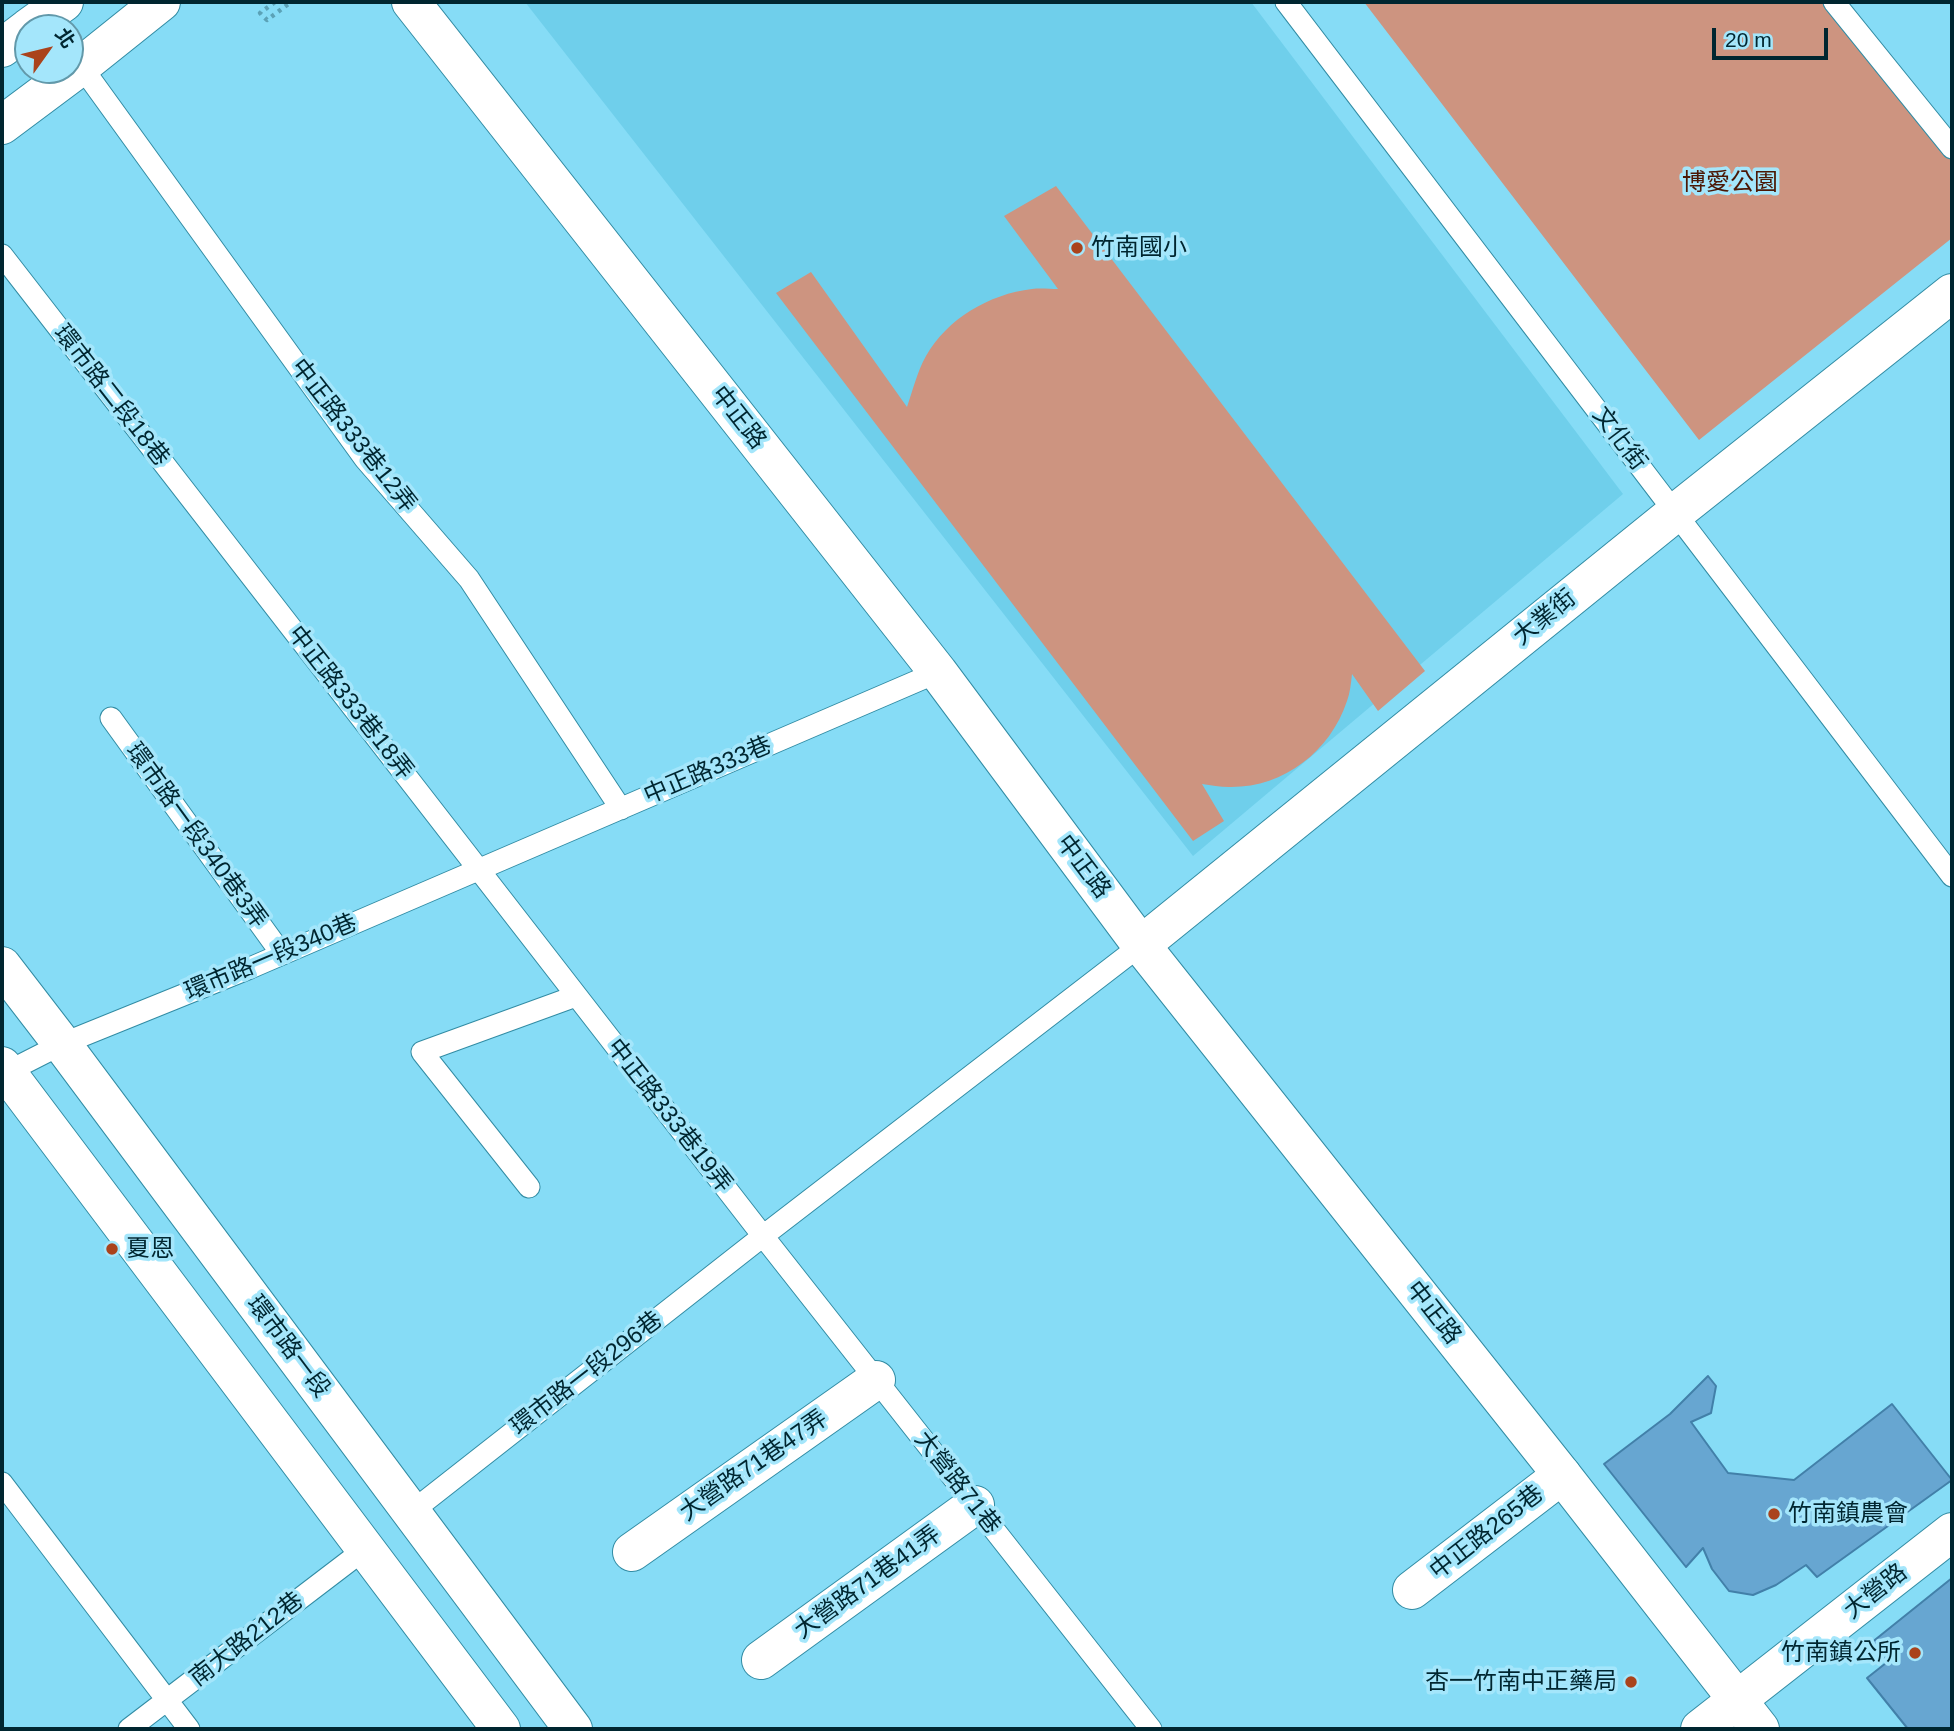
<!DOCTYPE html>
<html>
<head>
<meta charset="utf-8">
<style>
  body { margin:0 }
  #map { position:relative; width:1954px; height:1731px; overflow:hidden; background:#86dcf6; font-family:Arial,"Noto Sans TC",sans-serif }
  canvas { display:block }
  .frame { position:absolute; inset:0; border:4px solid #002630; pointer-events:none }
  .north { position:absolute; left:14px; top:14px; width:70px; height:70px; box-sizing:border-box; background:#a4e6fb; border:2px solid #6299aa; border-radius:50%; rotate:56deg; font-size:19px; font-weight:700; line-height:28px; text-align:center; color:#002630 }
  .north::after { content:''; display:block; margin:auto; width:24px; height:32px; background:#aa431c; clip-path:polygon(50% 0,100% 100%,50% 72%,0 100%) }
  .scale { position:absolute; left:1712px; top:28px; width:116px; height:32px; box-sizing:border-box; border:4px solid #002630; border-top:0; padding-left:9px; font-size:21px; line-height:24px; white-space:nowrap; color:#002630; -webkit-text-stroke:5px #a4e6fb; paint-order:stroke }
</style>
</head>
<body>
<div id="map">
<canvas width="1954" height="1731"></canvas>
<div class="frame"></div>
<div class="north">北</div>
<div class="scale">20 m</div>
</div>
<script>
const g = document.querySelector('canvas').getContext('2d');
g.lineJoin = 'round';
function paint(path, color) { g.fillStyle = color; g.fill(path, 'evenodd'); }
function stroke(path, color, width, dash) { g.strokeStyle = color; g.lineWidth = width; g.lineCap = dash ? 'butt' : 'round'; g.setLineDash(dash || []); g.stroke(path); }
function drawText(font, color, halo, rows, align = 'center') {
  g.font = font + ' Arial,"Noto Sans TC",sans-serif'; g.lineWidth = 7; g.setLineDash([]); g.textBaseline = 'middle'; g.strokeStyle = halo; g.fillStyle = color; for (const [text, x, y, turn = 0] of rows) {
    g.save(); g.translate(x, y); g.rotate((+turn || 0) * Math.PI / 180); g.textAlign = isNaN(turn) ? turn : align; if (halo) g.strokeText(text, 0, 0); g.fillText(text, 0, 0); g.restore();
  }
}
paint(new Path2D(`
  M 525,2 L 1251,2 L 1623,494 L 1193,856 Z`), '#6fcfeb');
paint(new Path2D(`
  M 1364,2 L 1835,2 L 1952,147 L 1952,238 L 1699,440 Z
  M 1056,186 L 1425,671 L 1378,711 L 1352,674 C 1351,683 1350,693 1347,701 C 1330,752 1283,788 1229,787 C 1220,787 1211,785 1202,784 L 1224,821 L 1193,841 L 776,293 L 811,272 L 907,407 C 913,390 917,372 926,356 C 947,319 989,294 1032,289 C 1040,288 1050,289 1058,289 L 1004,216 Z`), '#cd9480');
const building = new Path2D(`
  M 1708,1376 L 1716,1386 L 1711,1413 L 1691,1422 L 1728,1473 L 1794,1480 L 1892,1404 L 1952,1480 L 1817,1577 L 1806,1565 L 1776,1585 L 1753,1595 L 1729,1591 L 1712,1569 L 1703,1548 L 1686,1567 L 1604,1464 L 1670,1414 Z
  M 1952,1578 L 1952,1729 L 1908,1729 L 1867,1678 L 1886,1663 L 1871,1643 Z`);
paint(building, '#67a6d1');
stroke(building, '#4280a9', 2);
const lane = new Path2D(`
  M 1286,2 L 1952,876
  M 1834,2 L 1952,148
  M 81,66 L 365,459 L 469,579 L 621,809
  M 2,255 L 763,1236 L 1151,1729
  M 111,718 L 281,953
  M 2,1072 L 7,1072 L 62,1044 L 250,968 L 938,672
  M 529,1187 L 422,1052 L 576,996
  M 2,1483 L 189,1729
  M 410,1513 L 763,1236 L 1141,945
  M 129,1729 L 365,1549`);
const street = new Path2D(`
  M 1141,945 L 1675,513 L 1952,293
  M 632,1552 L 876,1380
  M 1412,1590 L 1562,1475
  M 761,1660 L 975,1505
  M 1700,1729 L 1952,1532`);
const secondary = new Path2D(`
  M 411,2 L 938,672 L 1141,945 L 1562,1475 L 1760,1729
  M 2,966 L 62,1044 L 573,1729
  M 2,1066 L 501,1729`);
const primary = new Path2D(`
  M 28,28 L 64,2
  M 2,48 L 28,28
  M 2,125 L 81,66 L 161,2`);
stroke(lane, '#328ca4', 23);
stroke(street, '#328ca4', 40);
stroke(secondary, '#328ca4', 40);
stroke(primary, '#328ca4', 40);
stroke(new Path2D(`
  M 275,2 L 260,13 L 267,20 L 291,2`), '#5ba2b7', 4.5, [3.5, 5]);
stroke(lane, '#fff', 21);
stroke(street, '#fff', 38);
stroke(secondary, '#fff', 38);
stroke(primary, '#fff', 38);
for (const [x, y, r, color] of [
  [1077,248,7,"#aa431c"],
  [112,1249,7,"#aa431c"],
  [1774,1514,7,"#aa431c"],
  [1915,1653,7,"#aa431c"],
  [1631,1682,7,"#aa431c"]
]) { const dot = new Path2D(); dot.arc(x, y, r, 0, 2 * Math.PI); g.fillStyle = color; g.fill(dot); stroke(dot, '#a4e6fb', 2.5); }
drawText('24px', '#4b1704', '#a4e6fb', [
  ["博愛公園",1730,183]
]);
drawText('24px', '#002630', '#a4e6fb', [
  ["竹南國小",1091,248],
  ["夏恩",126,1249],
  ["竹南鎮農會",1788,1514],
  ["竹南鎮公所",1901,1653,"right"],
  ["杏一竹南中正藥局",1617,1682,"right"]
], 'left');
drawText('24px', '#002630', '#a4e6fb', [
  ["環市路二段18巷",111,396,52],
  ["中正路",738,418,52],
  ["中正路333巷12弄",353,436,52],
  ["文化街",1619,439,53],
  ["大業街",1545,618,-39],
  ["中正路333巷18弄",350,703,52],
  ["中正路333巷",708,771,-23],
  ["環市路一段340巷3弄",196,836,54],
  ["中正路",1083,867,53],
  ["環市路一段340巷",271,958,-23],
  ["中正路333巷19弄",669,1116,52],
  ["中正路",1433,1313,52],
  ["環市路一段",288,1347,53],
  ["環市路一段296巷",587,1374,-38],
  ["大營路71巷47弄",754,1466,-35],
  ["大營路71巷",957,1483,52],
  ["中正路265巷",1487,1533,-38],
  ["大營路71巷41弄",868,1583,-36],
  ["大營路",1876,1592,-38],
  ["南大路212巷",247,1640,-38]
]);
</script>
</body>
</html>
